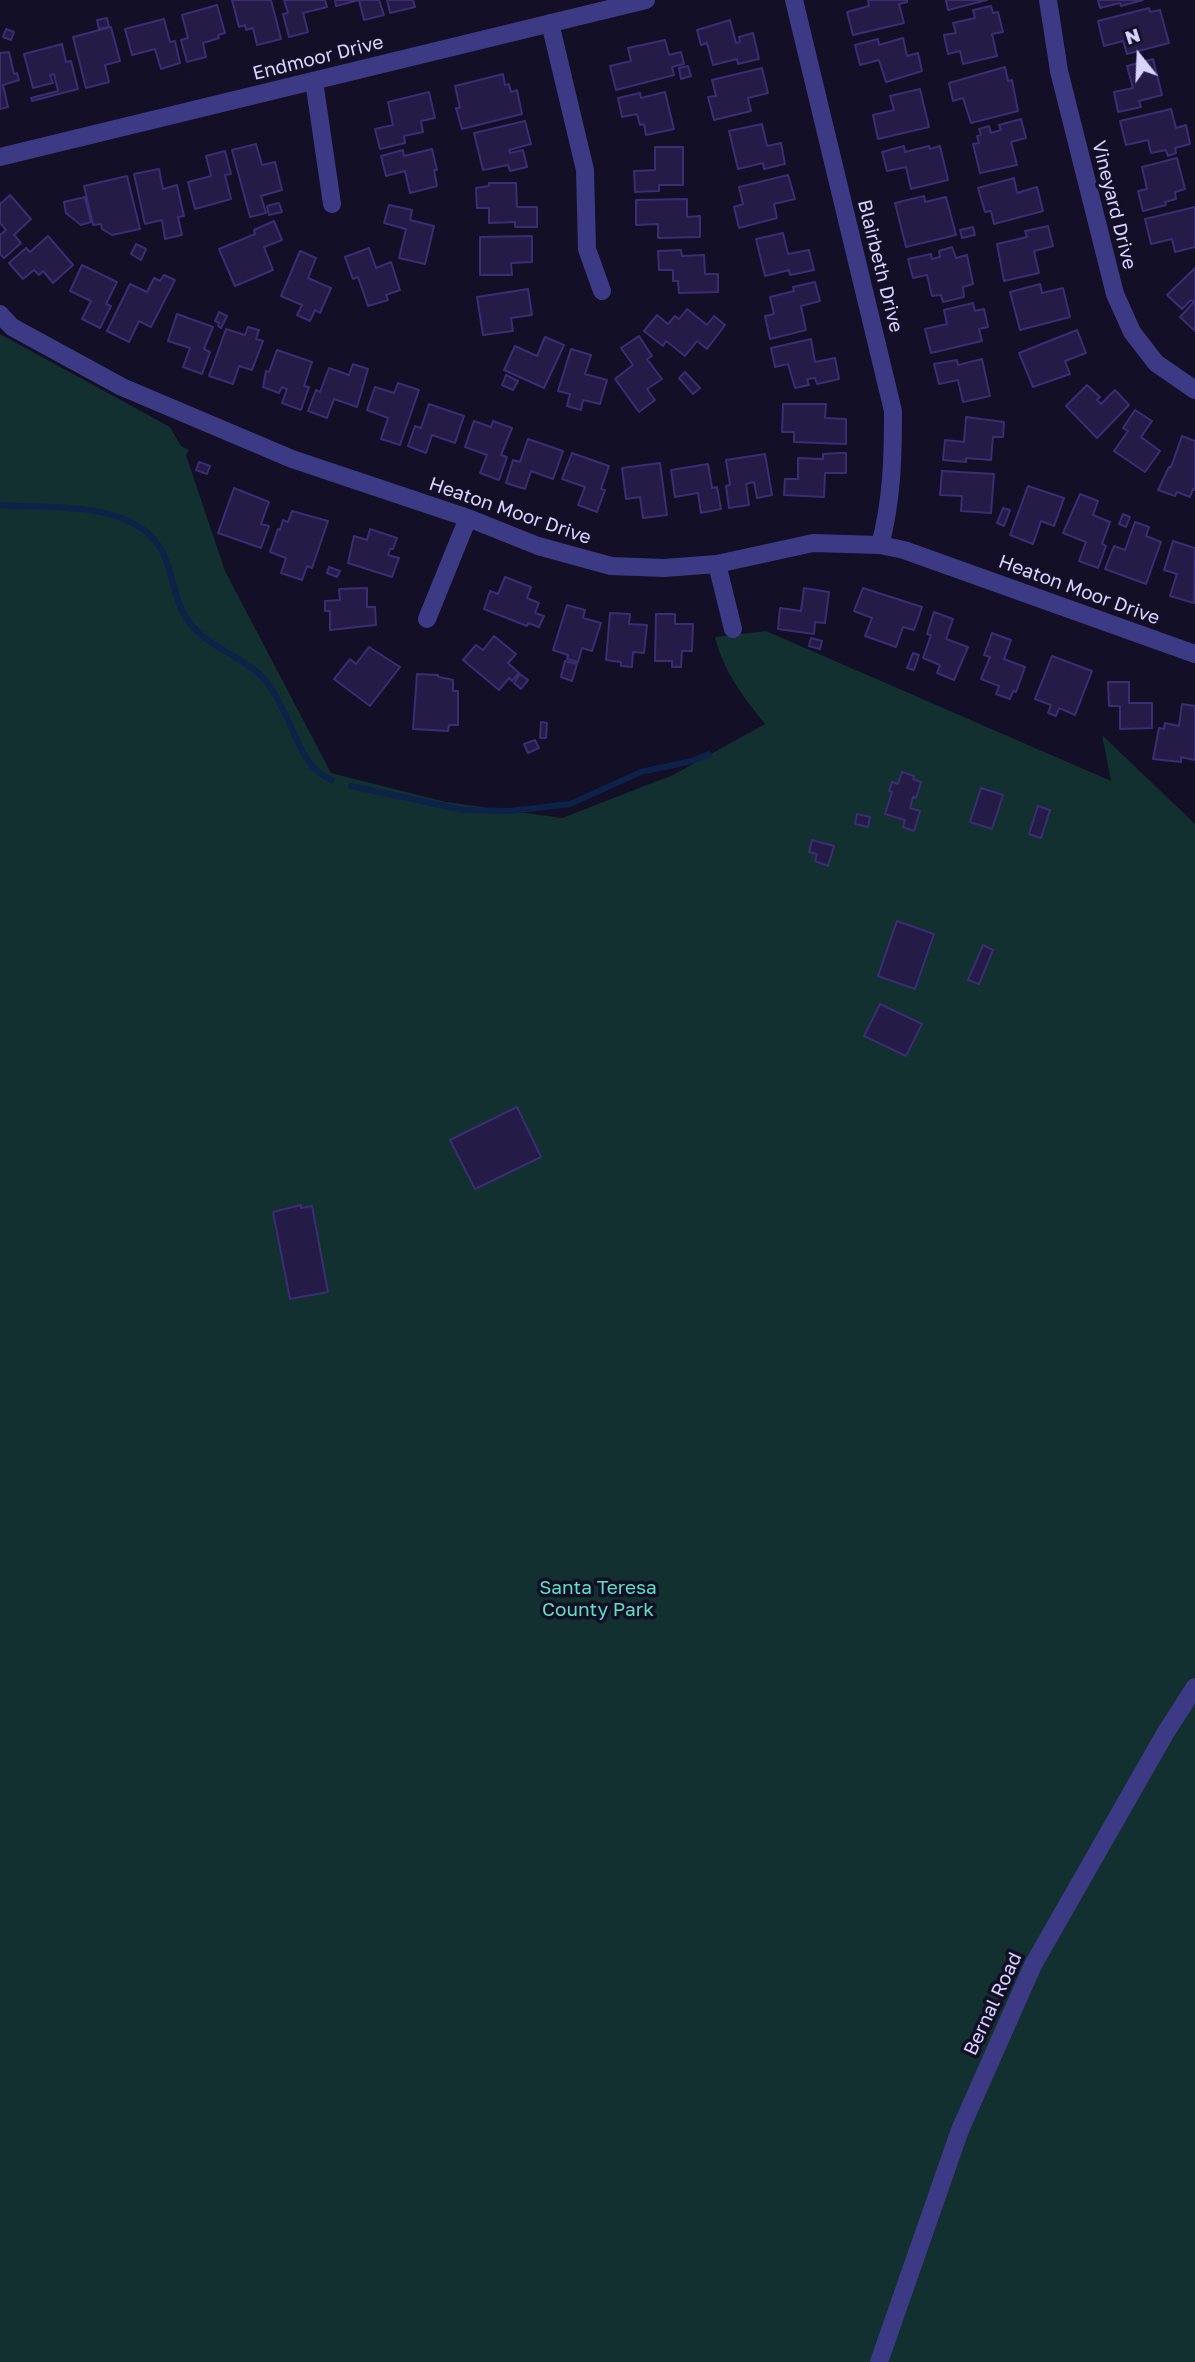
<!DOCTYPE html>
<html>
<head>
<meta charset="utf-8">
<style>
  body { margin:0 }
  #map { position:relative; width:1195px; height:2362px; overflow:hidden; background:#130f26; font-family:"Golos Text",sans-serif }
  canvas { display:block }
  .north { position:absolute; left:1104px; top:21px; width:70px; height:70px; -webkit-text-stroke:5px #130f26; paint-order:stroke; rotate:342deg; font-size:19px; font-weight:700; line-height:28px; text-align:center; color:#d9d4ff }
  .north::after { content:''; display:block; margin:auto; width:24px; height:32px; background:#d9d4ff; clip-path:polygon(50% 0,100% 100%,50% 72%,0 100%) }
</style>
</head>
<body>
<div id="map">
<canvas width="1195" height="2362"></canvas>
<div class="north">N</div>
</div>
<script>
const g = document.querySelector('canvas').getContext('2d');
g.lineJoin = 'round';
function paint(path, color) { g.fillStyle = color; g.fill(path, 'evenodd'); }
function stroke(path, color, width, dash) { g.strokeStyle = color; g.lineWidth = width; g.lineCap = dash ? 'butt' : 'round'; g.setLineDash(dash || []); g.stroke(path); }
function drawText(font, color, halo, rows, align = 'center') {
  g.font = font + ' "Golos Text",sans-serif'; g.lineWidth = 7; g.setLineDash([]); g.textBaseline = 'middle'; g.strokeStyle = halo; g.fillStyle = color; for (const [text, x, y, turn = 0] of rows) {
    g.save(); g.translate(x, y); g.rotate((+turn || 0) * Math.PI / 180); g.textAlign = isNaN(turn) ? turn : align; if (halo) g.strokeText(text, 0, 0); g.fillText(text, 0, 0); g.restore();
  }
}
paint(new Path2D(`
  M 0,334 L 170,427 L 181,446 L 189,450 L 186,455 L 225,571 L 331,773 L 446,802 L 562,818 L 673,775 L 765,724 C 743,696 724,673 715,637 L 766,631 L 1111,781 L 1102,735 L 1195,824 L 1195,2362 L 0,2362 Z`), '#12302f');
stroke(new Path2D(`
  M 0,505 C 50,509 139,499 164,555 C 175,581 174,606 194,628 C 217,653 255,660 272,690 C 277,699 283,708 287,718 C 299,742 305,770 332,780
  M 351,786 L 463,810 L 510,811 L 570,804 L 641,772 L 692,761 L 709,754`), '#0c2248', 6);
const building = new Path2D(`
  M 232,0 L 271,0 L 281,39 L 257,45 L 253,28 L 246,30 L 245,25 L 239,27 Z
  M 284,0 L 325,0 L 327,7 L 303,13 L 308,32 L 289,37 L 283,14 L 288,13 Z
  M 335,0 L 379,0 L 384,15 L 364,20 L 359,0 L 336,6 Z
  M 387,0 L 413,0 L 415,7 L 390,13 Z
  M 868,0 L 907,0 L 907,2 L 899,4 L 904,23 L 853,35 L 847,12 L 869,6 Z
  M 946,0 L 987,0 L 948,10 Z
  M 1098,0 L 1143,0 L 1121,6 L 1120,3 L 1100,8 Z
  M 217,5 L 225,33 L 218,35 L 219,38 L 203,43 L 206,57 L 187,62 L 181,40 L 188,38 L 182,15 Z
  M 991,6 L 993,13 L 998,12 L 1003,32 L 992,34 L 997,56 L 963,64 L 960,51 L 948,54 L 944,35 L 956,33 L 953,23 L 975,18 L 973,10 Z
  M 1149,8 L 1150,12 L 1160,10 L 1169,43 L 1127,54 L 1123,41 L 1104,46 L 1098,21 Z
  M 107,18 L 109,27 L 99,29 L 97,20 Z
  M 164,19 L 170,42 L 175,41 L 180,63 L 161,69 L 155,49 L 132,55 L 125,29 Z
  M 730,20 L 736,43 L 740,42 L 739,37 L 753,33 L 759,59 L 738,64 L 737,59 L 713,65 L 707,43 L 701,45 L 697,30 Z
  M 111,27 L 120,61 L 105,65 L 109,82 L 86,88 L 73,37 Z
  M 6,29 L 14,32 L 11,40 L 3,37 Z
  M 903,38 L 907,56 L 918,53 L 922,71 L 886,82 L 879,60 L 860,65 L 855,45 L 878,39 L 879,45 Z
  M 665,40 L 669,55 L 681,52 L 684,64 L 672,67 L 674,75 L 616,90 L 610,66 L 631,61 L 628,48 Z
  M 62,44 L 66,62 L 71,61 L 78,89 L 32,101 L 31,98 L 58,91 L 54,74 L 50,75 L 53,83 L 33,88 L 24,54 Z
  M 9,52 L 14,74 L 17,73 L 19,80 L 3,85 L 8,107 L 0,109 L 0,53 Z
  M 1153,59 L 1162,95 L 1139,101 L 1141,107 L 1118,112 L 1114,92 L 1133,88 L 1127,66 Z
  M 688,66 L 691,76 L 681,79 L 679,68 Z
  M 1005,67 L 1008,81 L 1012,80 L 1018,111 L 971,123 L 963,98 L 953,101 L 949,83 Z
  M 762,68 L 768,93 L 748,98 L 751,111 L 714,120 L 708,97 L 716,96 L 712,80 Z
  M 503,74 L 505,85 L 509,84 L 511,92 L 517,90 L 522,114 L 462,129 L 456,108 L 460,108 L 455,86 Z
  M 920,89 L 929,127 L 878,139 L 873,115 L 894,110 L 890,96 Z
  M 429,92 L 435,118 L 421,121 L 423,132 L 404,136 L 405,143 L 380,149 L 375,129 L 393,125 L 388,102 Z
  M 665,92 L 674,129 L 646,135 L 644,124 L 640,125 L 637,114 L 622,117 L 618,98 L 640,93 L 641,98 Z
  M 1171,109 L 1176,128 L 1186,125 L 1190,144 L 1175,148 L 1176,153 L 1168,156 L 1166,150 L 1151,153 L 1148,140 L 1126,145 L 1120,121 Z
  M 1021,119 L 1026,138 L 1011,142 L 1017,165 L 980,173 L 973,144 L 979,143 L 977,136 L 981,135 L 979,129 L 989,126 L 991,133 L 1001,130 L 999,125 Z
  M 525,121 L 531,144 L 509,150 L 510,153 L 523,150 L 527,167 L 510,171 L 508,165 L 483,170 L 474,133 Z
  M 762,124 L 767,146 L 781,143 L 785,164 L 764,169 L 763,163 L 738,169 L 729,131 Z
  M 256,144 L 262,165 L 275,162 L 282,190 L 261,196 L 266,213 L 250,217 L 232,150 Z
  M 904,146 L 905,152 L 929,146 L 930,149 L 940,146 L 948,180 L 911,189 L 906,167 L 887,171 L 882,152 Z
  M 655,147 L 683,147 L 683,185 L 659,185 L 659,191 L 635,192 L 634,171 L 655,170 Z
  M 432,149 L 437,170 L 434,170 L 437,186 L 410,193 L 405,171 L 386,176 L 381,156 L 403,150 L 404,156 Z
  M 225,151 L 231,174 L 225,175 L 231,199 L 195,209 L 188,182 L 211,176 L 206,156 Z
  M 1177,158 L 1185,189 L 1175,192 L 1176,199 L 1165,202 L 1166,205 L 1143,211 L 1138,191 L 1147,189 L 1142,167 Z
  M 159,169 L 163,189 L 177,185 L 184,216 L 178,217 L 182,235 L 165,239 L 162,220 L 145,224 L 134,174 Z
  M 788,175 L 795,199 L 774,204 L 777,218 L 739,228 L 734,207 L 743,204 L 739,187 Z
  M 127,176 L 140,229 L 112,235 L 102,229 L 101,224 L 93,225 L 84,186 Z
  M 1014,178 L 1017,193 L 1037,187 L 1043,211 L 994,224 L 991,211 L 985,212 L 978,188 Z
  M 489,183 L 516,183 L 517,207 L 537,207 L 537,227 L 515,227 L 515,222 L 489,223 L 489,208 L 477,208 L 476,188 L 489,186 Z
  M 10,195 L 31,219 L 14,235 L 21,243 L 4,258 L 0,254 L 0,235 L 6,230 L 0,223 L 0,204 Z
  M 924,196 L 925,202 L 946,197 L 956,235 L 906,247 L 895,203 Z
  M 85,197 L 91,222 L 81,225 L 66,213 L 64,202 Z
  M 687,199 L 687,217 L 700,216 L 700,237 L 658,238 L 658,224 L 636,225 L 636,200 Z
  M 279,203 L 282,212 L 269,215 L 267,206 Z
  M 389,205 L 412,210 L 410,220 L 434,226 L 425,264 L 399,258 L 406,229 L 384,223 Z
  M 1195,207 L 1195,247 L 1175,252 L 1172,239 L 1151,244 L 1145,219 Z
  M 274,221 L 282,240 L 264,247 L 273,270 L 235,286 L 219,249 L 255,234 L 254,230 Z
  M 1048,226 L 1053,246 L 1034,251 L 1039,273 L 1004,281 L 997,244 L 1027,237 L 1025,231 Z
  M 973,227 L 975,235 L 962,238 L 960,230 Z
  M 783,233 L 788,254 L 809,250 L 814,270 L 790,275 L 789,270 L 765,276 L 756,239 Z
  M 48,236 L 73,265 L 53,283 L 43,271 L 39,275 L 34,270 L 23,279 L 9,263 L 26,248 L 30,252 Z
  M 532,236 L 532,262 L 511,263 L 512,275 L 480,275 L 480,237 Z
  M 136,244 L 146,249 L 141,260 L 131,254 Z
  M 952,247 L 956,258 L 967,255 L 973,284 L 963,287 L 964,297 L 943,302 L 941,295 L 932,296 L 927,275 L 913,278 L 908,259 L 931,254 L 932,259 L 940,257 L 939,251 Z
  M 369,248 L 376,268 L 391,262 L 400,290 L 386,295 L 388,300 L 368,306 L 358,277 L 353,279 L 345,257 Z
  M 681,250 L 682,256 L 704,255 L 705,274 L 718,274 L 718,292 L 679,293 L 678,281 L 673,281 L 673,270 L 659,270 L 658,251 Z
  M 300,251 L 316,258 L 308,278 L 331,288 L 320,313 L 315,310 L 310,321 L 297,315 L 302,305 L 281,296 Z
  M 82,265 L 117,282 L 106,304 L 111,306 L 100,328 L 82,319 L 91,301 L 70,291 Z
  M 1195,268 L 1195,331 L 1180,317 L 1194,302 L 1191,300 L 1182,309 L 1167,295 Z
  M 164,275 L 175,280 L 151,327 L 139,321 L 129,342 L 107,331 L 130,284 L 147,292 L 154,278 L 160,281 Z
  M 815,282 L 820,301 L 801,306 L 806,330 L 770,339 L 765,316 L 774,314 L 770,297 L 794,291 L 793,287 Z
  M 1040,284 L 1042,293 L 1063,288 L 1070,317 L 1020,330 L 1010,292 Z
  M 528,289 L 532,315 L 511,318 L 513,331 L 483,335 L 477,297 Z
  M 973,303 L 975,311 L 984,309 L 988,327 L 979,329 L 982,341 L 931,353 L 925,329 L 947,324 L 944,310 Z
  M 687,309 L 707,325 L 714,316 L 725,325 L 707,349 L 697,341 L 685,356 L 666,341 L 663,346 L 644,331 L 657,315 L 668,324 L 675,316 L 679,319 Z
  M 219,312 L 227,316 L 221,328 L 218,326 L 219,323 L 215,321 Z
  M 177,314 L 213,327 L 204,349 L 210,352 L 202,374 L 183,367 L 190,348 L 168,341 Z
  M 248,327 L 259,330 L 256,339 L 263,341 L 252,370 L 239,366 L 233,384 L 209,376 L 226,329 L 245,335 Z
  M 1077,330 L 1086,353 L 1065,361 L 1070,374 L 1033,387 L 1019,353 Z
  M 639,336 L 652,356 L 647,359 L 662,379 L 647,389 L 655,400 L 639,412 L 615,379 L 633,365 L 621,348 Z
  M 545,337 L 564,345 L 544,388 L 504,370 L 515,346 L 537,356 Z
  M 811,339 L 815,362 L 835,358 L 839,379 L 817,384 L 815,378 L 807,379 L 809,385 L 795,388 L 788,364 L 775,367 L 771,348 Z
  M 571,349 L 591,355 L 585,374 L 607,380 L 600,404 L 583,400 L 581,410 L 567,406 L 570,394 L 558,391 Z
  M 277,350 L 312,362 L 304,386 L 309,387 L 301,410 L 282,403 L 287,389 L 282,387 L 279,393 L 263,387 L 266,371 L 269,372 Z
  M 982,359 L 990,396 L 963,402 L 958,380 L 939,384 L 934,364 L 957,360 L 958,365 Z
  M 353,364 L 368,369 L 357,407 L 334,399 L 327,418 L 308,411 L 316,390 L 320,392 L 329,368 L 349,375 Z
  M 685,372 L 700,388 L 693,394 L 679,378 Z
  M 506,375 L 518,381 L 513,390 L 502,385 Z
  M 398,383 L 419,390 L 400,445 L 381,439 L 388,418 L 367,410 L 375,387 L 394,393 Z
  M 1087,385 L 1100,397 L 1097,400 L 1101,404 L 1115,390 L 1129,405 L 1097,438 L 1066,406 Z
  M 429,404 L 464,416 L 455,443 L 432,435 L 426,453 L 408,446 L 415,426 L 421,428 Z
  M 783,404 L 826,404 L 825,418 L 846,419 L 846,444 L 794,442 L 794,432 L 782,432 Z
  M 1135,410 L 1152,421 L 1141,437 L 1160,451 L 1145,472 L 1114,451 L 1128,431 L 1123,428 Z
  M 966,417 L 1004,422 L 1003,437 L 993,437 L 991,460 L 966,458 L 966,462 L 943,460 L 945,440 L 964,442 Z
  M 474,421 L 491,427 L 493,421 L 512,428 L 501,455 L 507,457 L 499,480 L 480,473 L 487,455 L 465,447 Z
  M 1182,436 L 1195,441 L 1195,490 L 1193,489 L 1190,497 L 1177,492 L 1175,496 L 1158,490 L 1169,467 L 1171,467 Z
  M 528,439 L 563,451 L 553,479 L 531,471 L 525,489 L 506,483 L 513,460 L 520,462 Z
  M 572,453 L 609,466 L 601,489 L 605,490 L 597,512 L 578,505 L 585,487 L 562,479 Z
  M 839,453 L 846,453 L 846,473 L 825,473 L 824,497 L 784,495 L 785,479 L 798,479 L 798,458 L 823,459 L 823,454 Z
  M 765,454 L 772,495 L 757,498 L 754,482 L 746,484 L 749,505 L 729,508 L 726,486 L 730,485 L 726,460 Z
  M 199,462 L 210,466 L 207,474 L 196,470 Z
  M 660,463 L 667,515 L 643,518 L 640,497 L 626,499 L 622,468 Z
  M 708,464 L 712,488 L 717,487 L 721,509 L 701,513 L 698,493 L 675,497 L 671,470 Z
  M 942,471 L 994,474 L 991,513 L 961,511 L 962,496 L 940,495 Z
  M 1028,486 L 1064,498 L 1054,526 L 1041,521 L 1033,544 L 1010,535 Z
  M 234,488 L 269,502 L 261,524 L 269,526 L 261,548 L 218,533 Z
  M 1080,494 L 1098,501 L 1093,515 L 1110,522 L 1102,544 L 1106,546 L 1098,568 L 1079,561 L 1086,542 L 1063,533 Z
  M 1003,508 L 1010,510 L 1004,526 L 997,523 Z
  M 292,511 L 328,521 L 312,568 L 307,566 L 302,580 L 281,573 L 286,558 L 270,552 L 278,529 L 280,530 L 283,520 L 288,522 Z
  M 1123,514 L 1130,517 L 1126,527 L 1119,524 Z
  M 1135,522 L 1149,527 L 1146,536 L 1161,542 L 1146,584 L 1105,569 L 1114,546 L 1125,550 Z
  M 370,529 L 397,538 L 393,549 L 390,549 L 388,555 L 399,558 L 392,577 L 348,563 L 354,536 L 367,540 Z
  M 1173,541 L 1195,548 L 1194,603 L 1170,596 L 1177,574 L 1164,570 Z
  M 329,567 L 340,571 L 337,577 L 327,573 Z
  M 505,577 L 531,587 L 527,598 L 539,603 L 535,613 L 544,616 L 539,627 L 528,623 L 527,626 L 484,609 L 490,591 L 498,594 Z
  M 367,588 L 367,607 L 375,607 L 376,625 L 330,630 L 330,611 L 325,611 L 325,601 L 340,600 L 339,589 Z
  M 804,588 L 829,592 L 825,623 L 815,622 L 814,634 L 778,629 L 780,608 L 801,611 Z
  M 863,588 L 922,607 L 914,630 L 903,627 L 896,647 L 865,636 L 872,618 L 854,611 Z
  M 567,605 L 585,610 L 583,618 L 601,623 L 592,651 L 582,648 L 578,662 L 567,659 L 568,655 L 553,650 Z
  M 934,612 L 953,619 L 946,639 L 968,647 L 954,680 L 937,673 L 940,665 L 923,658 L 931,635 L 927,634 Z
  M 610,613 L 630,614 L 629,624 L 647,625 L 644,653 L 633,652 L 632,667 L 621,666 L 621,662 L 606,660 Z
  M 656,614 L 675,614 L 675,624 L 693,624 L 692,651 L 682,651 L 681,667 L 672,667 L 672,661 L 655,661 Z
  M 992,633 L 1011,640 L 1004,659 L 1025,667 L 1016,692 L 1013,691 L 1010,699 L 996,694 L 999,686 L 981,679 L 990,657 L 984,655 Z
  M 494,636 L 516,654 L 508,663 L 519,673 L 512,681 L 509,678 L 499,690 L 463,660 L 476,645 L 483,650 Z
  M 811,638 L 822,641 L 820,649 L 809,646 Z
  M 369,647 L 400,667 L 370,706 L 334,679 L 350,659 L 356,664 Z
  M 913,653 L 919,655 L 914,670 L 907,668 Z
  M 1052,656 L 1092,671 L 1075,715 L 1059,708 L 1056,716 L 1048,713 L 1051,705 L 1035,699 Z
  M 565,661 L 577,664 L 572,681 L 561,677 Z
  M 417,674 L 438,675 L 439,677 L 453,680 L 453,691 L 458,691 L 458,725 L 449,725 L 448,731 L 413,729 Z
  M 520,674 L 528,680 L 521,689 L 514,683 Z
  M 1108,682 L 1129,682 L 1129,703 L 1152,703 L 1152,728 L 1120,729 L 1120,706 L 1109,706 Z
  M 1182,704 L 1195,706 L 1195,760 L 1181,757 L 1181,762 L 1153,759 L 1159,728 L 1164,729 L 1165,723 L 1179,726 Z
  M 541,722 L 547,723 L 546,738 L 540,738 Z
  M 535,740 L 539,748 L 528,753 L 524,744 Z
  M 902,772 L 914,776 L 913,779 L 921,782 L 916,798 L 913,797 L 910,808 L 920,811 L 914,831 L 903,827 L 905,820 L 885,814 L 892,792 L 889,791 L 892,782 L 898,784 Z
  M 981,788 L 1003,795 L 992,829 L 970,822 Z
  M 1038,806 L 1050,810 L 1041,838 L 1029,834 Z
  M 857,814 L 870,817 L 868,827 L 855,824 Z
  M 812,840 L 834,846 L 828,866 L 815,861 L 817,854 L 809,852 Z
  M 897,921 L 934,934 L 915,989 L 878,976 Z
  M 983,945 L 993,950 L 979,984 L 968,980 Z
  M 880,1004 L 922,1024 L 906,1056 L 864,1036 Z
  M 517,1107 L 541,1157 L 475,1189 L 450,1140 Z
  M 301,1205 L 301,1208 L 312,1206 L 328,1292 L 290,1299 L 273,1212 Z`);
paint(building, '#241b47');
stroke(building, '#3b2d73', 2);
stroke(new Path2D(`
  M 794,0 L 893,411 C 893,457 892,501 880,545
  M 1048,0 L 1059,71 L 1115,294 L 1132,332 L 1156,363 L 1195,390
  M 550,23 L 585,170 L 587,249 L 602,291
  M 314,81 L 332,204
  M 0,157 L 646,0
  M 0,314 L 12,327 L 122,387 L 292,459 L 468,518 L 538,546 L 611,566 L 664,568 L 717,564 L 813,543 L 880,545 L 904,550 L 1195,654
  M 717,564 L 733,629
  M 427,619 L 468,518
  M 879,2362 L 960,2130 L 1033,1965 L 1166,1732 L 1195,1687`), '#3d3a85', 18);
drawText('19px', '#d9d4ff', '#130f26', [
  ["Endmoor Drive",318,58,-14],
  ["Vineyard Drive",1114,205,76],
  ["Blairbeth Drive",880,266,76],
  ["Heaton Moor Drive",510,511,19],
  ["Heaton Moor Drive",1079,590,20],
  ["Bernal Road",993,2004,-65]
]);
drawText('19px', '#5fe0c0', '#130f26', [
  ["Santa Teresa",598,1588],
  ["County Park",598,1610]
]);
</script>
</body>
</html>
